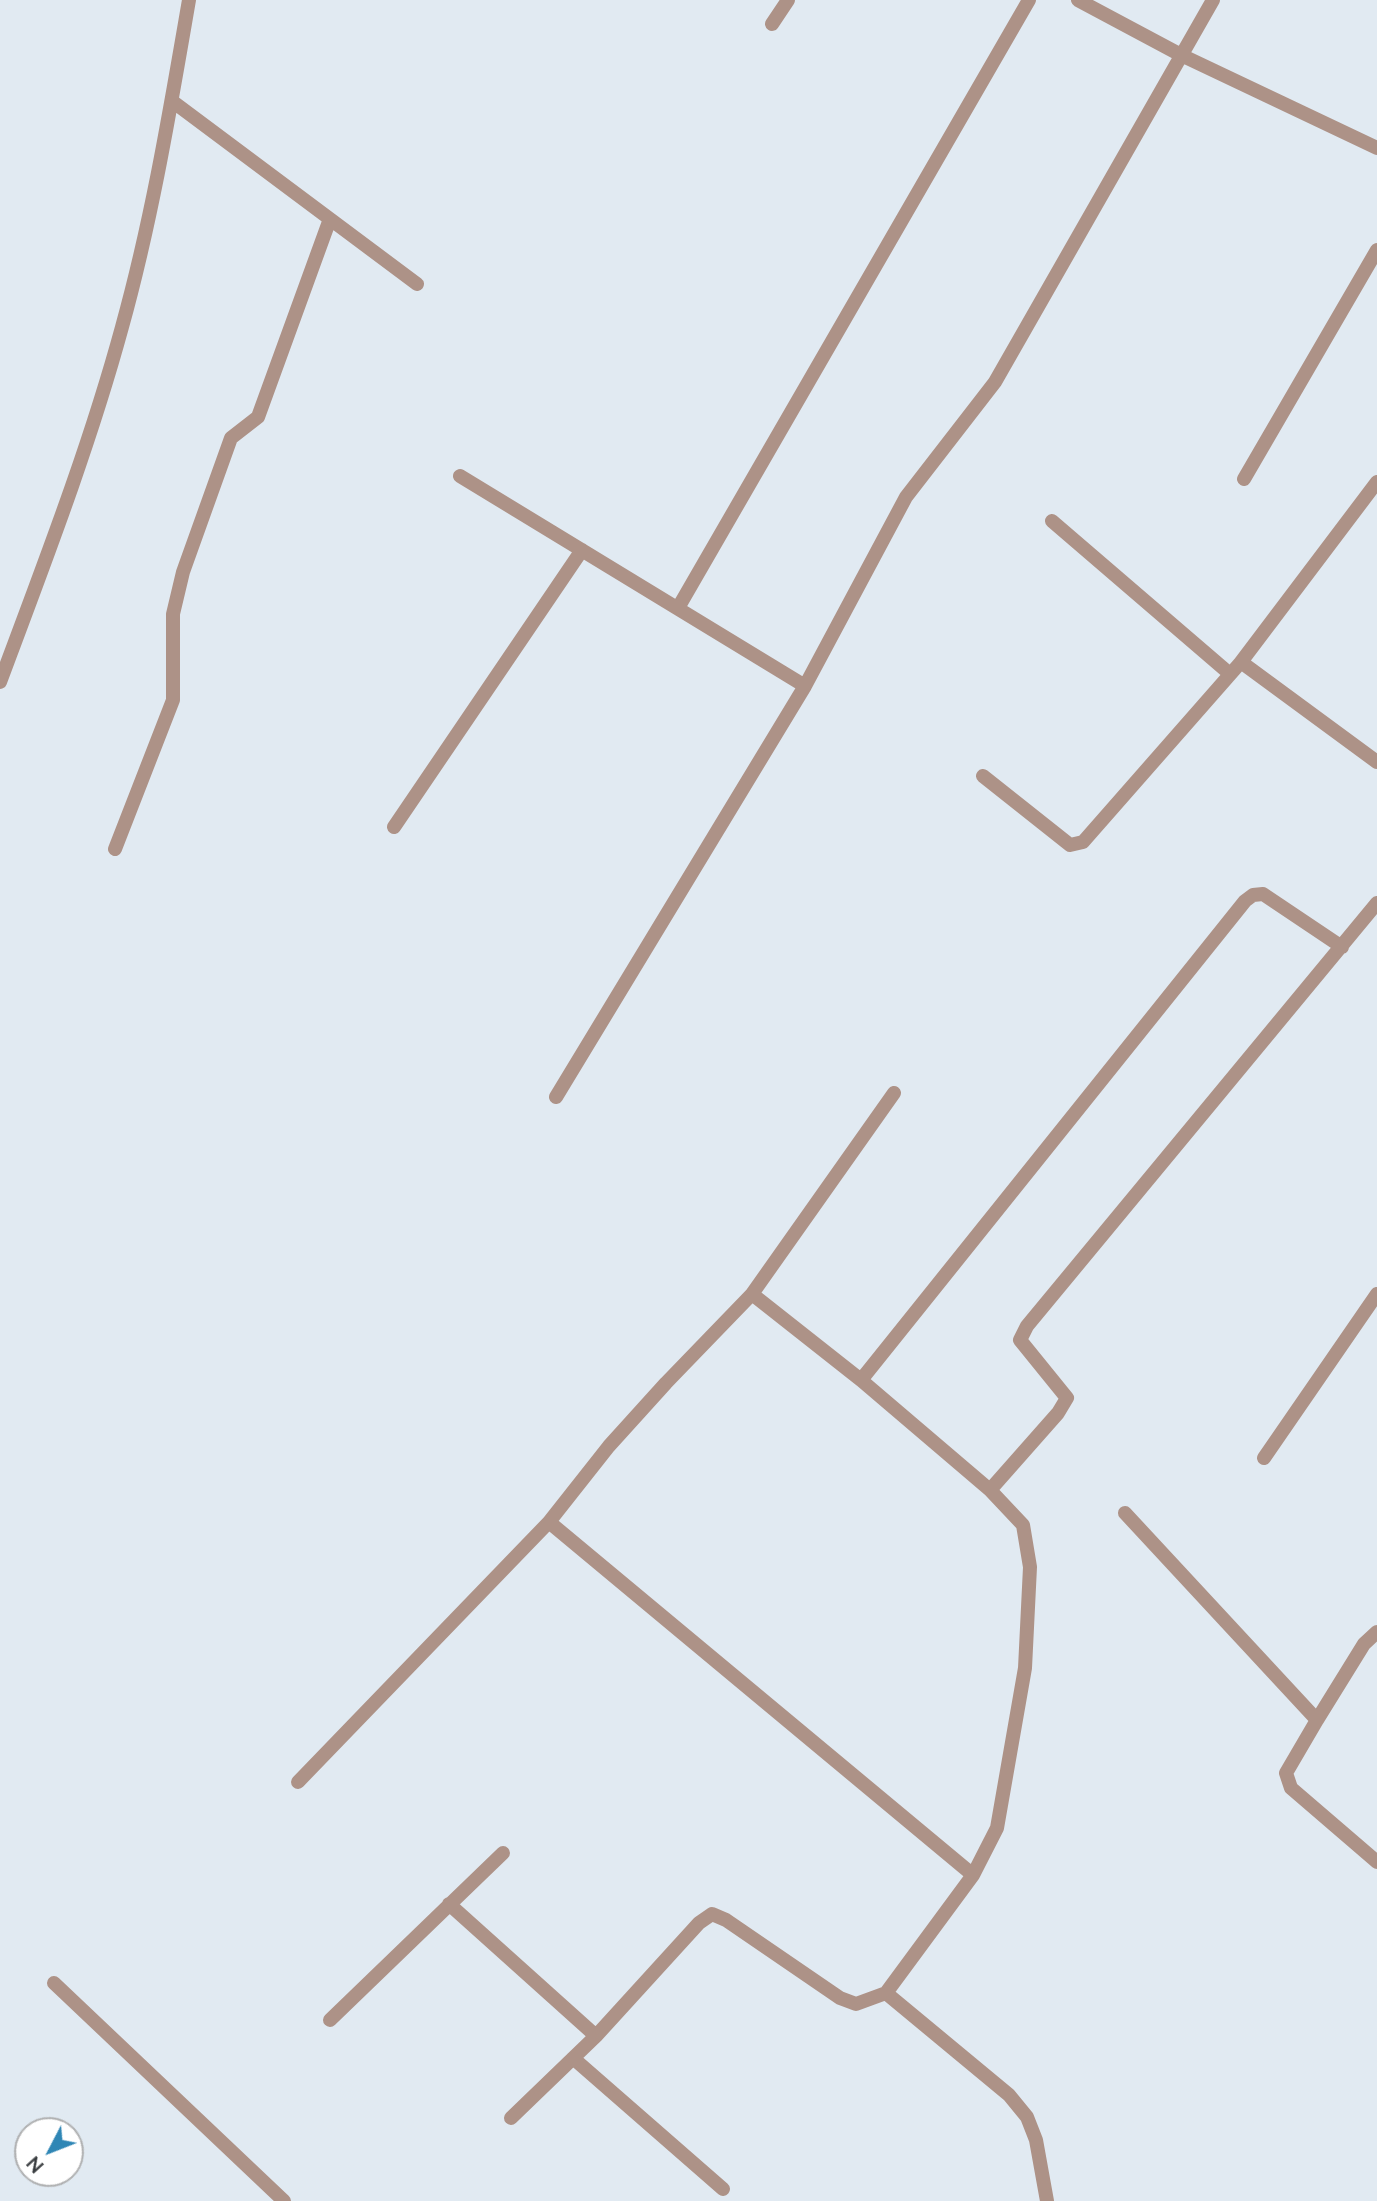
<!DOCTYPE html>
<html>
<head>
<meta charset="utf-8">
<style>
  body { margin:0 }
  #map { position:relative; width:1377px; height:2201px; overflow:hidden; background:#e1eaf2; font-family:Mulish,sans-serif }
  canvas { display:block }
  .north { position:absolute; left:14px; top:2117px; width:70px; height:70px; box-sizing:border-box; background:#fff; border:2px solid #afb0b1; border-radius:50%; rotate:228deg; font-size:19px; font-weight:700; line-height:28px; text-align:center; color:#363a3d }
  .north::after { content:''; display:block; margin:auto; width:24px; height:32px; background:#2f86b5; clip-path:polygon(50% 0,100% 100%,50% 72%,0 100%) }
</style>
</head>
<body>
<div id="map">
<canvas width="1377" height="2201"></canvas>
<div class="north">N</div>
</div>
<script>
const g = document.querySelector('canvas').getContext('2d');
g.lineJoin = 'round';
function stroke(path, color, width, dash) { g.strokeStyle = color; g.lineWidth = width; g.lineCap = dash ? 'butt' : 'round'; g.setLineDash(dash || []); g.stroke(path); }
stroke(new Path2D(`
  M 1078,0 L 1181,55 L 1377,148
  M 772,24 L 788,0
  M 172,101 L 417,284
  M 460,476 L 805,686
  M 1244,479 L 1377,250
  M 1052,521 L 1230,674
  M 678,608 L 1029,0
  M 1241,662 L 1377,762
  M 0,682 C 44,564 89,448 122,327 C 152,219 170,110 189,0
  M 983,776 L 1070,845 L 1083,842 L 1241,662 L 1377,482
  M 394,827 L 582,550
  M 115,849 L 173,700 L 173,614 L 183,572 L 231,438 L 258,417 L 330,219
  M 556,1097 L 805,686 L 906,497 L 995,382 L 1213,0
  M 861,1380 L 1245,901 L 1253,895 L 1263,894 L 1342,947
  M 1264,1458 L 1377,1294
  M 990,1490 L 1058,1413 L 1067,1398 L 1020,1340 L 1027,1326 L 1377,903
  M 1125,1513 L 1317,1720 L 1286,1773 L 1291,1788 L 1377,1862
  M 549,1522 L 973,1875
  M 1317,1720 L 1364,1644 L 1377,1632
  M 298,1782 L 549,1522 L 609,1446 L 666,1383 L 752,1294 L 894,1093
  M 449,1904 L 596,2036
  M 54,1983 L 284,2201
  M 886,1993 L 1009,2095 L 1027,2117 L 1036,2140 L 1047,2201
  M 330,2020 L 503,1853
  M 573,2058 L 723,2189
  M 511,2118 L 596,2036 L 699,1923 L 712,1914 L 726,1920 L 840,1998 L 856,2004 L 886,1993 L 973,1875 L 997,1828 L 1025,1668 L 1030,1567 L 1023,1525 L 990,1490 L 861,1380 L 752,1294`), '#ad9287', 14);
</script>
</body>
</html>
